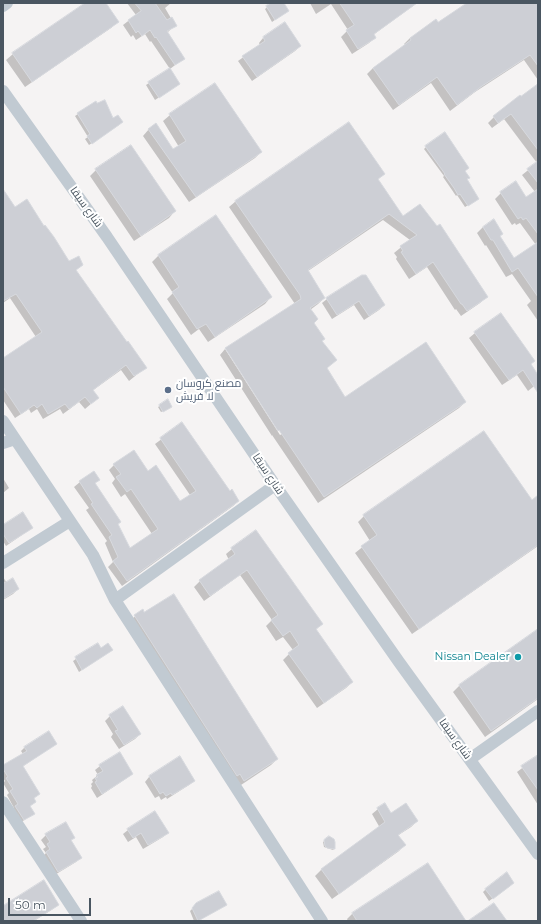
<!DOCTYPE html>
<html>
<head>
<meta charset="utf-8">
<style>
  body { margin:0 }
  #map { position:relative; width:541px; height:924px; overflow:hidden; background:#f5f3f3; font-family:Montserrat,sans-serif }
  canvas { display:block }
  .frame { position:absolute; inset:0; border:4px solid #4a5661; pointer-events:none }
  .scale { position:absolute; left:8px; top:898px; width:83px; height:18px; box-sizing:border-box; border:2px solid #4a5661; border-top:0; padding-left:5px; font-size:12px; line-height:14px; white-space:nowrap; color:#4a5661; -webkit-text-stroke:3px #fff; paint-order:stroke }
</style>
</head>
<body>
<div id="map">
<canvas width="541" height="924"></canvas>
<div class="frame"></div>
<div class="scale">50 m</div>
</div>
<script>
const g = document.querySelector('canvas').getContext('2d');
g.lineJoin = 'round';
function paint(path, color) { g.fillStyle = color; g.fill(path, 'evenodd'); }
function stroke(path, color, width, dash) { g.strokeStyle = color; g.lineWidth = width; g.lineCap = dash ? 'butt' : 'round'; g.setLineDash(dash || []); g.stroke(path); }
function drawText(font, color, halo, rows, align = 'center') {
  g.font = font + ' Montserrat,Cairo,sans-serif'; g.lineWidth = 4; g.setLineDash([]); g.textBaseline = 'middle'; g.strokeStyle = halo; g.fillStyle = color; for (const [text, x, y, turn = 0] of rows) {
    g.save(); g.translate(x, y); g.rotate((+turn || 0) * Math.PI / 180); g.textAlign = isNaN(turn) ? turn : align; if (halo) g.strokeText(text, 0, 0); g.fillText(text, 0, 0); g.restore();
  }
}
paint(new Path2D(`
  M 87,3 L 105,3 L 117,22 L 111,28 L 25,87 L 6,60 L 13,54 Z
  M 127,3 L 171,3 L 165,8 L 175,25 L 167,33 L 183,59 L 170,69 L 179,84 L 155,100 L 146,85 L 170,69 L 151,41 L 150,42 L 145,34 L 136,40 L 133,35 L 131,37 L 123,25 L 136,15 Z
  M 272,3 L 282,3 L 285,13 L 272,22 L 265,9 Z
  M 310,3 L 417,3 L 373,35 L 375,37 L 369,43 L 352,54 L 341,37 L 348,30 L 331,4 L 316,14 Z
  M 468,3 L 538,3 L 538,80 L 524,60 L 475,92 L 450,111 L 431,83 L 393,110 L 367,74 L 373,68 L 405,45 L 404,44 L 410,38 L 438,24 Z
  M 285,24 L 300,46 L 295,51 L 252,81 L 238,61 L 260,45 L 259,43 L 263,38 Z
  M 215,85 L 261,152 L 255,158 L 189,202 L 143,136 L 149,129 L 173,151 L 179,147 L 163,121 L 170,115 Z
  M 538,85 L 538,321 L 527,305 L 531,301 L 512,274 L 506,277 L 486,245 L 485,246 L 477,233 L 483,227 L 499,237 L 514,260 L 536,245 L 520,223 L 516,225 L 515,223 L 512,225 L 495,199 L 501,193 L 526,198 L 535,192 L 522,175 L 537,163 L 504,119 L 492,128 L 488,123 L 494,117 Z
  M 78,114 L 113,119 L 119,125 L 89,145 L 85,139 L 88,137 L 75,116 Z
  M 426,147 L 468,168 L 465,171 L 466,180 L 475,201 L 465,207 L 457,195 L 456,196 L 452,190 L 443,177 L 444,176 L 424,149 Z
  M 96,170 L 175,211 L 169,218 L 134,241 L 90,176 Z
  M 384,174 L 377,180 L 403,217 L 486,297 L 480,303 L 461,316 L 456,309 L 455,310 L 427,267 L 409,279 L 396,259 L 397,257 L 394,253 L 410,240 L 383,220 L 308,271 L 324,298 L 318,304 L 310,310 L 313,323 L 321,341 L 335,360 L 326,369 L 345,398 L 465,402 L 459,408 L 318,503 L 272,435 L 272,436 L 220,355 L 225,349 L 280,435 L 282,434 L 227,349 L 295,304 L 229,207 L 236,201 Z
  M 3,190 L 15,208 L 69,263 L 82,264 L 75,271 L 145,368 L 129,381 L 121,370 L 92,391 L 92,403 L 85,409 L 79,402 L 63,414 L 60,409 L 43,419 L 37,409 L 31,413 L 29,409 L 15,418 L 3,400 L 3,359 L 36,337 L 10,298 L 3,303 Z
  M 216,216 L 271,297 L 265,304 L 208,342 L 199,329 L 191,335 L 167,299 L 173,293 L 152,262 L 158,256 Z
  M 365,275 L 384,305 L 379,310 L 364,320 L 354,305 L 332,319 L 322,303 L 327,299 Z
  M 475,333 L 530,364 L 538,376 L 538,383 L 528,391 L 517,375 L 502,385 L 469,338 Z
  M 167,401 L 170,408 L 161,412 L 158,407 Z
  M 182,424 L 230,492 L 238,501 L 233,506 L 122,586 L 108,567 L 113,562 L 105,543 L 107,541 L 86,510 L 89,508 L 74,487 L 80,482 L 98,480 L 94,484 L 117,525 L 129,550 L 152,534 L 125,494 L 121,497 L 112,483 L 115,479 L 109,470 L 114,465 L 148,472 L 180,503 L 190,495 L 155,444 Z
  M 483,432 L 531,501 L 538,497 L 538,546 L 412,634 L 355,553 L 370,541 L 358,522 L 364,516 Z
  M 3,478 L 9,488 L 3,493 Z
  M 3,526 L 32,528 L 6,546 L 3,541 Z
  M 232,549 L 321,624 L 315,631 L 352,682 L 346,688 L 317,708 L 283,660 L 293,650 L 283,637 L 276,641 L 266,626 L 272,620 L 240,575 L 204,601 L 194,587 L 200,581 L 229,560 L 226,554 Z
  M 3,577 L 7,583 L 18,589 L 13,594 L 3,600 Z
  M 142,611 L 277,759 L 271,765 L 238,787 L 128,622 Z
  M 538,630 L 538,699 L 485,737 L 453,692 L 460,685 Z
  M 98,644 L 101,649 L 112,650 L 79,672 L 73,661 Z
  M 110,716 L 140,734 L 135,739 L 119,749 L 111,737 L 113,734 L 105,721 Z
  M 56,744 L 22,767 L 39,794 L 33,799 L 35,802 L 29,807 L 33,814 L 20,823 L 12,810 L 14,808 L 7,795 L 9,793 L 3,783 L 5,781 L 3,778 L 3,767 L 23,754 L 21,751 L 25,747 Z
  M 538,756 L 538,805 L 517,772 Z
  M 180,758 L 194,781 L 189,785 L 167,799 L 166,797 L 161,800 L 159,796 L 155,798 L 145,782 L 149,777 Z
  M 100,766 L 132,774 L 127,778 L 97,798 L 91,788 L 92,786 L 91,784 L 93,782 L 92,780 L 98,775 L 95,770 Z
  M 378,809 L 391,814 L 417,821 L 411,827 L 397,836 L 404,845 L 399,851 L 332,899 L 315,876 L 321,870 L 380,828 L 372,814 Z
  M 128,830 L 167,833 L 163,837 L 143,849 L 136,837 L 128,842 L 123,834 Z
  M 46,835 L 74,837 L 70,841 L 80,858 L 76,862 L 53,876 L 42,857 L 46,853 L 43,849 L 46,847 L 41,840 Z
  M 329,837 L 334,849 L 333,850 L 324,847 L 323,842 Z
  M 510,886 L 489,901 L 483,892 L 486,889 Z
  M 58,905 L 53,909 L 34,921 L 3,921 L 3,907 Z
  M 196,905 L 226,905 L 198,921 L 194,921 L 190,911 Z
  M 353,913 L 465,921 L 348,921 L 347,919 Z`), '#0003');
const building = new Path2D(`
  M 85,3 L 106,3 L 119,22 L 32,82 L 12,53 Z
  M 135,3 L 155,3 L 167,20 L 172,17 L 177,26 L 167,31 L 185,59 L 175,65 L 156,37 L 155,38 L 150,30 L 142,36 L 138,31 L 136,33 L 128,20 L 141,11 Z
  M 271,3 L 284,3 L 289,11 L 275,20 L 266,6 Z
  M 340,3 L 417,3 L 374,34 L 376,38 L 358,49 L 346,30 L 354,25 Z
  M 467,3 L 538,3 L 538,66 L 530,55 L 482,86 L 457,105 L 437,77 L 399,105 L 373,68 L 411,40 L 410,38 L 436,19 L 438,22 Z
  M 285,22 L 301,46 L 257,77 L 242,56 L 265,41 L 263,37 Z
  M 170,68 L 180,84 L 159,98 L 148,82 Z
  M 215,83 L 262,152 L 196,197 L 148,129 L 156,123 L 173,149 L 186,141 L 169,114 Z
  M 538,84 L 538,150 L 511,114 L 498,123 L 493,116 L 520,95 L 521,96 Z
  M 105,100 L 113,118 L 118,115 L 123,122 L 92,144 L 87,136 L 90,134 L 77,113 L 96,101 L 97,103 Z
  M 349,122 L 385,174 L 378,179 L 403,216 L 420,204 L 437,226 L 440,224 L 488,297 L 467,311 L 462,304 L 461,304 L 433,262 L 416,274 L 401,252 L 403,251 L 400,246 L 417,235 L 389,214 L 308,270 L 325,298 L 310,308 L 318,319 L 314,323 L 325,339 L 322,341 L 337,360 L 327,368 L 345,397 L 426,342 L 466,402 L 324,497 L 279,430 L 278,431 L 225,348 L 301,299 L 300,295 L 235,201 Z
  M 445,132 L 469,168 L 465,171 L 470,178 L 467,179 L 479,199 L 468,206 L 460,194 L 458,195 L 454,188 L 444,174 L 445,174 L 425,146 Z
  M 131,145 L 176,211 L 141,236 L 95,169 Z
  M 538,161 L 538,183 L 527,169 Z
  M 516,181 L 526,197 L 538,189 L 538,234 L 526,218 L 523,220 L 521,217 L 518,219 L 500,192 Z
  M 3,189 L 15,207 L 27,199 L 44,226 L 45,225 L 54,237 L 69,261 L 79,256 L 83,265 L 76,270 L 127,342 L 128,341 L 147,368 L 134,376 L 126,365 L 93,390 L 99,398 L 91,404 L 85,397 L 69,409 L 65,404 L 48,414 L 42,404 L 37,408 L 34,405 L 21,414 L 3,387 L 3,358 L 42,332 L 16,294 L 3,301 Z
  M 216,215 L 272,297 L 215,337 L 206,324 L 197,329 L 172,292 L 179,287 L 158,255 Z
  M 494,219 L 503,234 L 500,236 L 514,258 L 538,242 L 538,297 L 518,268 L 512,272 L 493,240 L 491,240 L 483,227 Z
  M 362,275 L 366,275 L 385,305 L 369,316 L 359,301 L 337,315 L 326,298 Z
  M 501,313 L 535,361 L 531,364 L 538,375 L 538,393 L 523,370 L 509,380 L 474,332 Z
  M 168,399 L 172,407 L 163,412 L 159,405 Z
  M 182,422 L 230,491 L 232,489 L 239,501 L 127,581 L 113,561 L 118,557 L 109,537 L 112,535 L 91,504 L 93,503 L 79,481 L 94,471 L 100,480 L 95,483 L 121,522 L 118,524 L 130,548 L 158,529 L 131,489 L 127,492 L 116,477 L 121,474 L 113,464 L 134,450 L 148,471 L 156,465 L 180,501 L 196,491 L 160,438 Z
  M 484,431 L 532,500 L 538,495 L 538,545 L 419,629 L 361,546 L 377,535 L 363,515 Z
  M 23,512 L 33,528 L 9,543 L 3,534 L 3,525 Z
  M 256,530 L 323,624 L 316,629 L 353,682 L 324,703 L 288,653 L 299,645 L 290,631 L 283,636 L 271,620 L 278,615 L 247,570 L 210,596 L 199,580 L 235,554 L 231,548 Z
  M 13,578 L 19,589 L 3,599 L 3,584 Z
  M 174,594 L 278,759 L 244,781 L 240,774 L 237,776 L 134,615 L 143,609 L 144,612 Z
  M 538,629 L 538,698 L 491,731 L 459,685 Z
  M 98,643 L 101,648 L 108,643 L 113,650 L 82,670 L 75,657 Z
  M 123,706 L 141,734 L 124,745 L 115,731 L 118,730 L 109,715 Z
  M 49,731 L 57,744 L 23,766 L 40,794 L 34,798 L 36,802 L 30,806 L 35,814 L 24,820 L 15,806 L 18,804 L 10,791 L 13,789 L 6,778 L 8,777 L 3,769 L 3,765 L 27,751 L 24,747 Z
  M 120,752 L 133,774 L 102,794 L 95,782 L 97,781 L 95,778 L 98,777 L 96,775 L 103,771 L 99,765 Z
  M 538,755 L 538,790 L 521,766 Z
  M 180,756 L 195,781 L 172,795 L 171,793 L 166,796 L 163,792 L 160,794 L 149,776 Z
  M 385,803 L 391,813 L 406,803 L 418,821 L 398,835 L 406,845 L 339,894 L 321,869 L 385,822 L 377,808 Z
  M 155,811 L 169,833 L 148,845 L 141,833 L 133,838 L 127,829 Z
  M 66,822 L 75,838 L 71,840 L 82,858 L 58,872 L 46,852 L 50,849 L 47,844 L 50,842 L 45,834 Z
  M 329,836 L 334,839 L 335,842 L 335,849 L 327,848 L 325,846 L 324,840 Z
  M 428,863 L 466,921 L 357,921 L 352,913 Z
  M 507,872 L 514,883 L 493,899 L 485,889 Z
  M 44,880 L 59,905 L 33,921 L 3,921 L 3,906 Z
  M 219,891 L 227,905 L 198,921 L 192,908 L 196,903 Z
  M 494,903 L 507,921 L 468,921 Z`);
paint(building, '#cdcfd5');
stroke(building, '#d7d9de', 1);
stroke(new Path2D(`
  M 3,6 L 7,3
  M 3,91 L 107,237 L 275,485 L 399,662 L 538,854
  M 3,421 L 93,555 L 115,600 L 322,921
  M 3,443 L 15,439
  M 3,563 L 70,521
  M 115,600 L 275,485
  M 470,759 L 538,711
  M 3,802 L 81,921`), '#c1cad2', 12);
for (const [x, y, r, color] of [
  [168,390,4,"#5c6f8a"],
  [518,657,4,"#0f9aa8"]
]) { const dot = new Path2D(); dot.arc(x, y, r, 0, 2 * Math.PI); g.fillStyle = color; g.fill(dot); stroke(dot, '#fff', 1.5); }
drawText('11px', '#4a5661', '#fff', [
  ["شارع سيقا",86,207,54],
  ["شارع سيقا",268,474,56],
  ["شارع سيقا",455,739,54]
]);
drawText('11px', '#4e5e75', '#fff', [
  ["مصنع كروسان",176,384],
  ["لا فريش",176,397]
], 'left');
drawText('11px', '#0d838f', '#fff', [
  ["Nissan Dealer",510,657]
], 'right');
</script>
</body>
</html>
